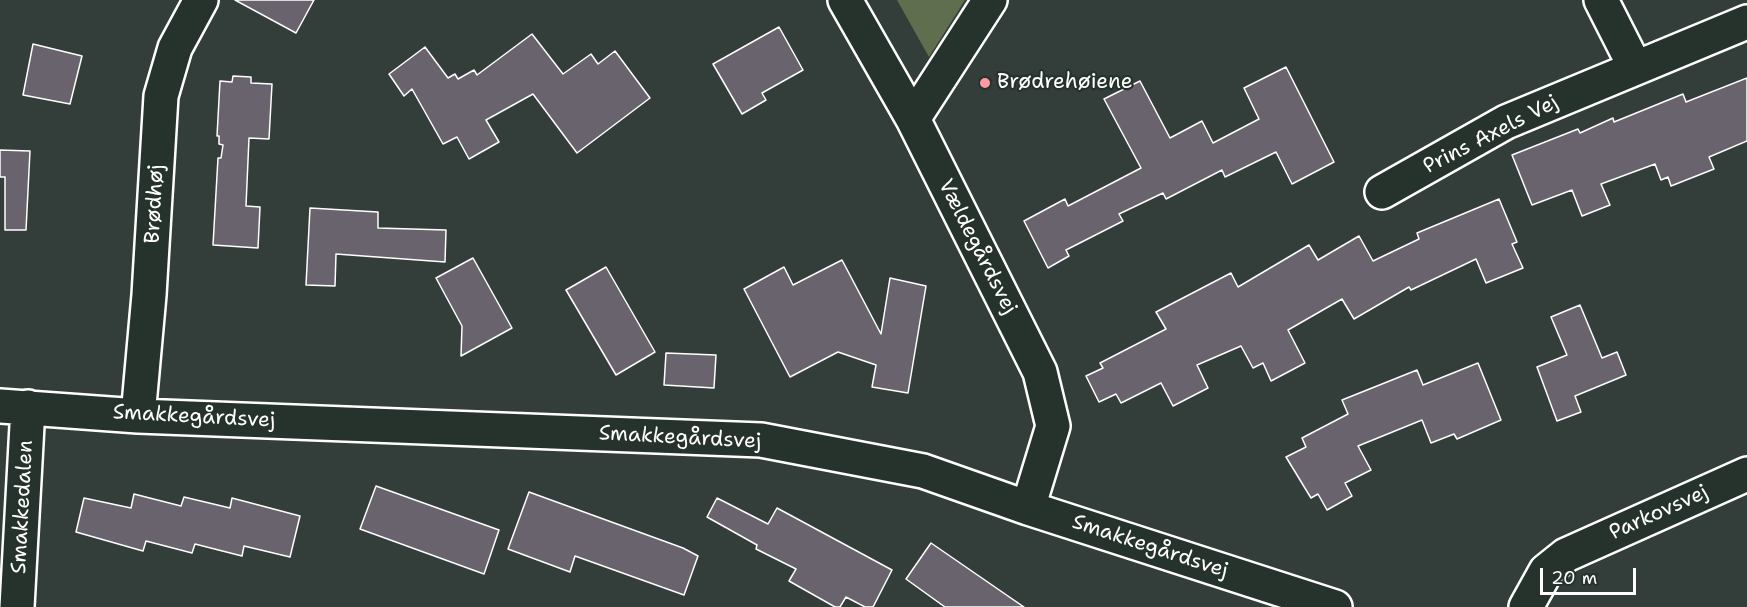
<!DOCTYPE html>
<html>
<head>
<meta charset="utf-8">
<style>
  body { margin:0 }
  #map { position:relative; width:1747px; height:607px; overflow:hidden; background:#333d3a; font-family:"Shantell Sans",sans-serif }
  canvas { display:block }
  .scale { position:absolute; left:1540px; top:568px; width:96px; height:27px; box-sizing:border-box; border:3px solid #fff; border-top:0; padding-left:8px; font-size:18px; line-height:21px; white-space:nowrap; color:#fff; -webkit-text-stroke:4px #26332d; paint-order:stroke }
</style>
</head>
<body>
<div id="map">
<canvas width="1747" height="607"></canvas>
<div class="scale">20 m</div>
</div>
<script>
const g = document.querySelector('canvas').getContext('2d');
g.lineJoin = 'round';
function paint(path, color) { g.fillStyle = color; g.fill(path, 'evenodd'); }
function stroke(path, color, width, dash) { g.strokeStyle = color; g.lineWidth = width; g.lineCap = dash ? 'butt' : 'round'; g.setLineDash(dash || []); g.stroke(path); }
function drawText(font, color, halo, rows, align = 'center') {
  g.font = font + ' "Shantell Sans",sans-serif'; g.lineWidth = 4.5; g.setLineDash([]); g.textBaseline = 'middle'; g.strokeStyle = halo; g.fillStyle = color; for (const [text, x, y, turn = 0] of rows) {
    g.save(); g.translate(x, y); g.rotate((+turn || 0) * Math.PI / 180); g.textAlign = isNaN(turn) ? turn : align; if (halo) g.strokeText(text, 0, 0); g.fillText(text, 0, 0); g.restore();
  }
}
paint(new Path2D(`
  M 897,0 L 965,0 L 929,57 Z`), '#606e50');
const building = new Path2D(`
  M 235,0 L 314,0 L 296,33 Z
  M 779,27 L 803,70 L 762,93 L 766,100 L 742,114 L 713,64 Z
  M 532,34 L 563,74 L 591,54 L 598,64 L 615,51 L 650,98 L 577,153 L 533,94 L 486,120 L 499,142 L 469,159 L 457,137 L 443,144 L 412,89 L 404,96 L 389,74 L 425,47 L 448,78 L 455,74 L 458,79 L 474,70 L 477,75 Z
  M 33,44 L 82,56 L 70,104 L 23,95 Z
  M 1286,67 L 1334,162 L 1292,184 L 1276,152 L 1225,177 L 1222,170 L 1166,199 L 1163,193 L 1119,214 L 1123,221 L 1066,250 L 1069,256 L 1048,268 L 1024,221 L 1065,199 L 1068,206 L 1141,168 L 1104,99 L 1140,81 L 1170,138 L 1202,121 L 1213,143 L 1259,119 L 1244,88 Z
  M 233,76 L 251,77 L 251,83 L 272,84 L 269,139 L 249,138 L 246,206 L 260,207 L 258,248 L 213,245 L 218,158 L 221,158 L 223,145 L 219,144 L 219,136 L 217,136 L 220,81 L 232,82 Z
  M 1747,78 L 1747,141 L 1709,157 L 1714,169 L 1671,186 L 1668,177 L 1661,180 L 1655,164 L 1601,184 L 1610,205 L 1582,216 L 1572,190 L 1532,205 L 1512,155 L 1578,129 L 1580,133 L 1613,118 L 1614,122 L 1683,94 L 1686,102 Z
  M 0,150 L 30,151 L 26,230 L 5,230 L 5,177 L 0,177 Z
  M 1499,199 L 1517,242 L 1512,244 L 1523,268 L 1486,283 L 1476,259 L 1411,290 L 1409,287 L 1354,319 L 1342,299 L 1288,330 L 1305,363 L 1271,381 L 1263,363 L 1253,368 L 1241,346 L 1197,365 L 1208,388 L 1173,406 L 1161,383 L 1121,403 L 1116,394 L 1099,402 L 1086,376 L 1103,368 L 1100,363 L 1166,329 L 1156,312 L 1231,273 L 1238,287 L 1309,245 L 1318,260 L 1359,236 L 1373,261 L 1419,239 L 1417,233 Z
  M 310,208 L 378,212 L 378,228 L 446,230 L 445,262 L 336,254 L 335,286 L 306,285 Z
  M 473,258 L 512,328 L 461,356 L 462,326 L 436,278 Z
  M 842,260 L 881,334 L 890,278 L 926,286 L 908,393 L 872,387 L 876,365 L 838,352 L 790,377 L 744,289 L 784,267 L 793,285 Z
  M 606,267 L 655,352 L 616,375 L 566,290 Z
  M 1580,305 L 1602,358 L 1617,352 L 1626,375 L 1575,396 L 1581,412 L 1557,421 L 1537,367 L 1567,355 L 1551,317 Z
  M 666,353 L 716,355 L 714,388 L 664,385 Z
  M 1478,363 L 1501,420 L 1457,439 L 1454,434 L 1431,443 L 1422,420 L 1358,446 L 1371,470 L 1345,483 L 1352,496 L 1327,510 L 1318,494 L 1311,498 L 1286,457 L 1306,447 L 1302,438 L 1348,414 L 1342,400 L 1417,370 L 1423,385 Z
  M 376,486 L 499,530 L 484,574 L 360,529 Z
  M 529,492 L 683,548 L 698,556 L 684,595 L 575,556 L 570,572 L 508,549 Z
  M 134,494 L 181,506 L 184,497 L 230,508 L 232,498 L 300,516 L 290,557 L 244,546 L 242,556 L 195,544 L 192,553 L 146,541 L 143,551 L 76,532 L 84,498 L 131,508 Z
  M 717,498 L 768,524 L 777,508 L 892,570 L 873,607 L 865,607 L 846,597 L 840,607 L 835,607 L 789,581 L 796,569 L 756,549 L 757,545 L 707,517 Z
  M 931,543 L 1024,607 L 945,607 L 906,579 Z`);
paint(building, '#68636d');
stroke(building, '#fff', 1.5);
const minor = new Path2D(`
  M 845,0 L 913,119 L 1040,372 L 1053,426 L 1028,508
  M 1601,0 L 1635,67
  M 913,119 L 990,0
  M 1382,192 L 1506,122 L 1747,22
  M 0,406 L 138,416 L 761,440 L 923,471 L 1028,508 L 1335,607
  M 138,416 L 149,295 L 161,96 L 175,48 L 201,0
  M 17,607 L 28,407
  M 1526,607 L 1546,571 L 1566,555 L 1747,474`);
stroke(minor, '#fff', 38);
stroke(minor, '#26332d', 33);
for (const [x, y, r, color] of [
  [985,83,6,"#ff9aa2"]
]) { const dot = new Path2D(); dot.arc(x, y, r, 0, 2 * Math.PI); g.fillStyle = color; g.fill(dot); stroke(dot, '#26332d', 2); }
drawText('21px', '#fff', '#26332d', [
  ["Brødrehøiene",997,83]
], 'left');
drawText('21px', '#fff', '#26332d', [
  ["Prins Axels Vej",1491,135,-27],
  ["Brødhøj",155,204,-87],
  ["Vældegårdsvej",977,247,63],
  ["Smakkegårdsvej",194,417,3],
  ["Smakkegårdsvej",680,438,3],
  ["Smakkedalen",23,507,-87],
  ["Parkovsvej",1659,513,-24],
  ["Smakkegårdsvej",1150,547,18]
]);
</script>
</body>
</html>
